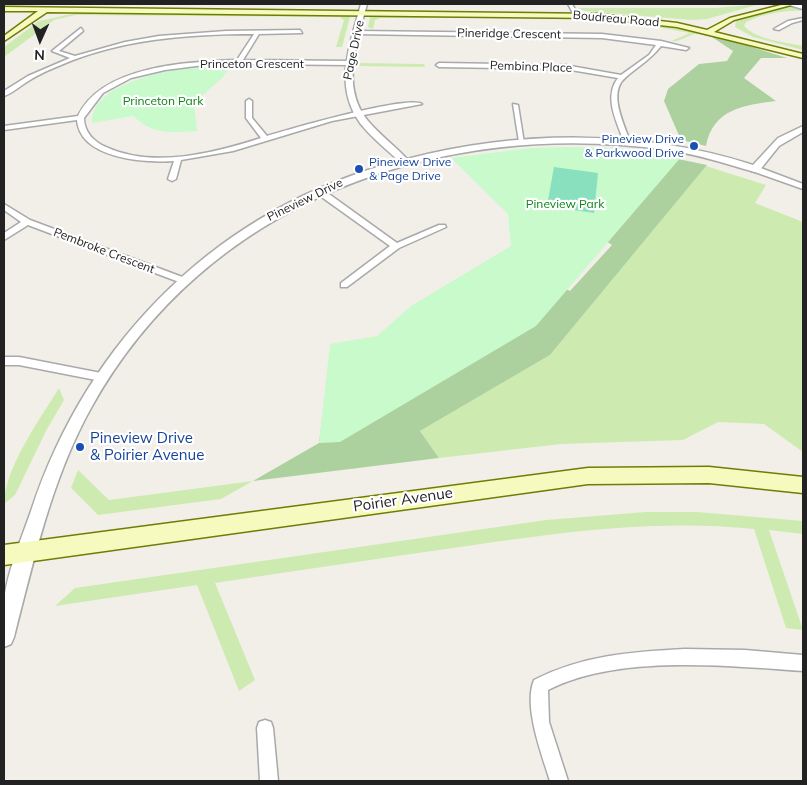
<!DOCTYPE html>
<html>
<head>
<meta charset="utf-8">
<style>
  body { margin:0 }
  #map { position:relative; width:807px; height:785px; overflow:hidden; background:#f2efe9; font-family:Mulish,sans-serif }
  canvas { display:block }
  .frame { position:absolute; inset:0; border:5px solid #222; pointer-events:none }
  .north { position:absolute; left:15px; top:15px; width:50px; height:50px; -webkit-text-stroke:4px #fff; paint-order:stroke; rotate:182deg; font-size:14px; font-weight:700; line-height:20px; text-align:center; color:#222 }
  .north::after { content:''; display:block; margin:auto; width:18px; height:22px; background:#222; clip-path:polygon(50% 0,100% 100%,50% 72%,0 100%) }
</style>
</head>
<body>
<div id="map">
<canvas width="807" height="785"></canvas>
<div class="frame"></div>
<div class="north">N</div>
</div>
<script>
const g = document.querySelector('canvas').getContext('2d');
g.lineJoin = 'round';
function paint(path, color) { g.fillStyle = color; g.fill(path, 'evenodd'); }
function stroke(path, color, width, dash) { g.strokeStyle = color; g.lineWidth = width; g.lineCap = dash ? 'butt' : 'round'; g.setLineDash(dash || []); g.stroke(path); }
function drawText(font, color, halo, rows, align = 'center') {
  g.font = font + ' Mulish,sans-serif'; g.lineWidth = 4.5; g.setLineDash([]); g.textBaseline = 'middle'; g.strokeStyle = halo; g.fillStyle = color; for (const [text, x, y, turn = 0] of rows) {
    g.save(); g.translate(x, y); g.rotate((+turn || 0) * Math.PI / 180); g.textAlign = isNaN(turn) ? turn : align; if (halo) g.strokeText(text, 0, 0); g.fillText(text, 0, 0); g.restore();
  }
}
paint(new Path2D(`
  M 760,4 L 707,19 L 692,20 L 585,11 L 576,8 L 716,8 Z
  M 789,7 L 803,8 L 803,11 C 784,10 764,14 746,22 L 744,26 C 757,40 785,42 803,46 L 803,50 L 753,37 L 735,27 L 736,21 L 774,9 Z
  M 76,13 L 346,15 L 350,17 L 342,47 L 336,47 L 344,20 L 340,17 L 76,15 L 54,20 L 4,57 L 4,47 L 39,21 Z
  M 375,16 C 489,17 603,12 714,35 L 712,37 C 707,36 700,34 695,34 C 686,36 681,42 671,41 L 690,33 C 589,12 483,19 380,18 L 375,20 L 373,29 L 368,27 L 370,17 Z
  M 360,63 L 424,64 L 425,67 L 359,66 Z
  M 706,166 L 766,185 L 755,203 L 803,222 L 803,452 L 764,424 L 718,422 L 683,440 L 561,444 L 439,458 L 420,431 L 550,355 Z
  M 59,388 L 64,400 L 47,429 L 15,495 L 4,504 C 4,469 40,419 59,388 Z
  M 78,470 L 109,500 L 253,481 L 221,499 L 98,515 L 71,488 Z
  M 646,512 L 697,512 L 803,521 L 803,534 L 769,530 L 803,630 L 786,628 L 754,529 C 657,519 562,532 467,546 C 383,558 299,570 215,583 L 255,680 L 239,691 L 197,585 L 55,606 L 75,588 L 546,520 Z`), '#cdebb0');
paint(new Path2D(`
  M 714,35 L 787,58 L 761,58 L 744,78 L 776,101 C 744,105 713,109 706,146 L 681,140 L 664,101 L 668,89 L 699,64 L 727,61 L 733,51 L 712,37 Z
  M 649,153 L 707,165 L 550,355 L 420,431 L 439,458 L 253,481 L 319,443 L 325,399 L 556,284 L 570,291 L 612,245 L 595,234 Z`), '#add19e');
paint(new Path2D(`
  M 209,66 L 231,66 L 221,79 L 194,103 L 197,131 C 170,133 154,135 133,116 L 92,123 C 90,81 179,67 209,66 Z
  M 564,147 L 620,148 L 682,156 L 536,326 L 340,442 L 319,443 L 330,344 L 377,336 L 411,306 L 511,246 L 508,214 L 451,158 L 531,148 Z`), '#c8facc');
paint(new Path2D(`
  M 554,167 L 598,173 L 594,213 L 547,206 Z`), '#88e0be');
const minor = new Path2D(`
  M 568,4 L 572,4 L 577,13 L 573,13 Z
  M 803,18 L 803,20 L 792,23 L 779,30 L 774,29 L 788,21 Z
  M 81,28 L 83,31 L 59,51 L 75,56 L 125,42 L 159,36 L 226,31 L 300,30 L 302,33 L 259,34 L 243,60 L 350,61 L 353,63 L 350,65 L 246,64 L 204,65 L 165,70 L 131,78 L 103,93 L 84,118 C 84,132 94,142 106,147 C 154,169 214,153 261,138 L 246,118 L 246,101 L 249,99 L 252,101 L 252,118 L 267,136 C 290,129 407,95 422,104 L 332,121 L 233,151 L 181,160 L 176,179 L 172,181 L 168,179 L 174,161 C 145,163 80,159 77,120 L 4,130 L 4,126 L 78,116 C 102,65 188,62 237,60 L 254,34 C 189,34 121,39 61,65 C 51,69 39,74 30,80 C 21,85 13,93 4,96 L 4,91 L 28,76 L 70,58 L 52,51 Z
  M 357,31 L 602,34 L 661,41 L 689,48 L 686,50 L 661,46 C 651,59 639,66 626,77 C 607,92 624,123 630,142 L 627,144 L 624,142 C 617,122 603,97 618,78 L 565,69 L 439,67 L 436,65 L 439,63 L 565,65 L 621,75 L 649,55 L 656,45 L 602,38 L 355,34 Z
  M 513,104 L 518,105 L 524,143 L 519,142 Z
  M 752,167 L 758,167 L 803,184 L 803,189 L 752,171 Z
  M 316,189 L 322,189 L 397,243 L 439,225 L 445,225 L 446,227 L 399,248 L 347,287 L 341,287 L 341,283 L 390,246 L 316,193 Z
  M 4,204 L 30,220 L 185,278 L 187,280 L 182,283 L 179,282 L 28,225 L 4,240 L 4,233 L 21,222 L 4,210 Z
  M 4,357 L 19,357 L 101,373 L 106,377 L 101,381 L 19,365 L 4,365 Z
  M 685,649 L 745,650 L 803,655 L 803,671 C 727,666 618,654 548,690 L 549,722 L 568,781 L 550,781 C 542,755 523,706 534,680 C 584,655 630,652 685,649 Z
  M 265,720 L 271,722 L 273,728 L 278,781 L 260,781 L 257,728 L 259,722 Z`);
const tertiary = new Path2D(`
  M 361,4 L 367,4 C 357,42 340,87 368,121 C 380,135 395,146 407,159 C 518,130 643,129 753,165 L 778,138 L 803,126 L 803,132 L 779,146 L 759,171 L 755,172 C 726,164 697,154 667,150 C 440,118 206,201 91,408 C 52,478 34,559 14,637 L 11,644 L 4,647 C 4,632 2,617 4,602 C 6,575 22,537 31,511 C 88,338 221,207 399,161 C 386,149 371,137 360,123 C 333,85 350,44 361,4 Z
  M 788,4 L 803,5 L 803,9 L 789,5 Z`);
const secondary = new Path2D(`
  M 785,4 L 795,4 L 734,20 L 714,32 L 803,54 L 803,58 L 677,27 L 598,18 L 47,12 L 4,41 L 4,36 L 38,11 L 4,11 L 4,7 L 598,14 L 677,23 L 707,30 L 730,18 Z
  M 709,467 L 803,477 L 803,493 L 709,483 L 588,484 L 4,565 L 4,545 L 588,468 Z`);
stroke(minor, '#a9a9a9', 3);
stroke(tertiary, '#a9a9a9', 3);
stroke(secondary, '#707d05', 3);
paint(minor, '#fff');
paint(tertiary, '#fff');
paint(secondary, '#f7fabf');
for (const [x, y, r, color] of [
  [694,146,5,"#1a4fb4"],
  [359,169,5,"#1a4fb4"],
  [80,447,5,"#1a4fb4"]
]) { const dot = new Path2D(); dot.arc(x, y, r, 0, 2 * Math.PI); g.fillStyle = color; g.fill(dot); stroke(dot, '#fff', 2); }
drawText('12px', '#222', '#fff', [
  ["Boudreau Road",616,19,5],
  ["Pineridge Crescent",509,34,1],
  ["Page Drive",354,50,-78],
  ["Princeton Crescent",252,64],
  ["Pembina Place",531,67,2],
  ["Pineview Drive",305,200,-26],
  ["Pembroke Crescent",104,251,21]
]);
drawText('12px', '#0c8416', '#fff', [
  ["Princeton Park",163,101],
  ["Pineview Park",565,204]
]);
drawText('12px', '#164399', '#fff', [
  ["Pineview Drive",684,139],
  ["& Parkwood Drive",684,153],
  ["Pineview Drive",369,162,"left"],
  ["& Page Drive",369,176,"left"]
], 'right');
drawText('15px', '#164399', '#fff', [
  ["Pineview Drive",90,438],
  ["& Poirier Avenue",90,455]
], 'left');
drawText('15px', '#222', '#fff', [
  ["Poirier Avenue",403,500,-8]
]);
</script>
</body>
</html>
